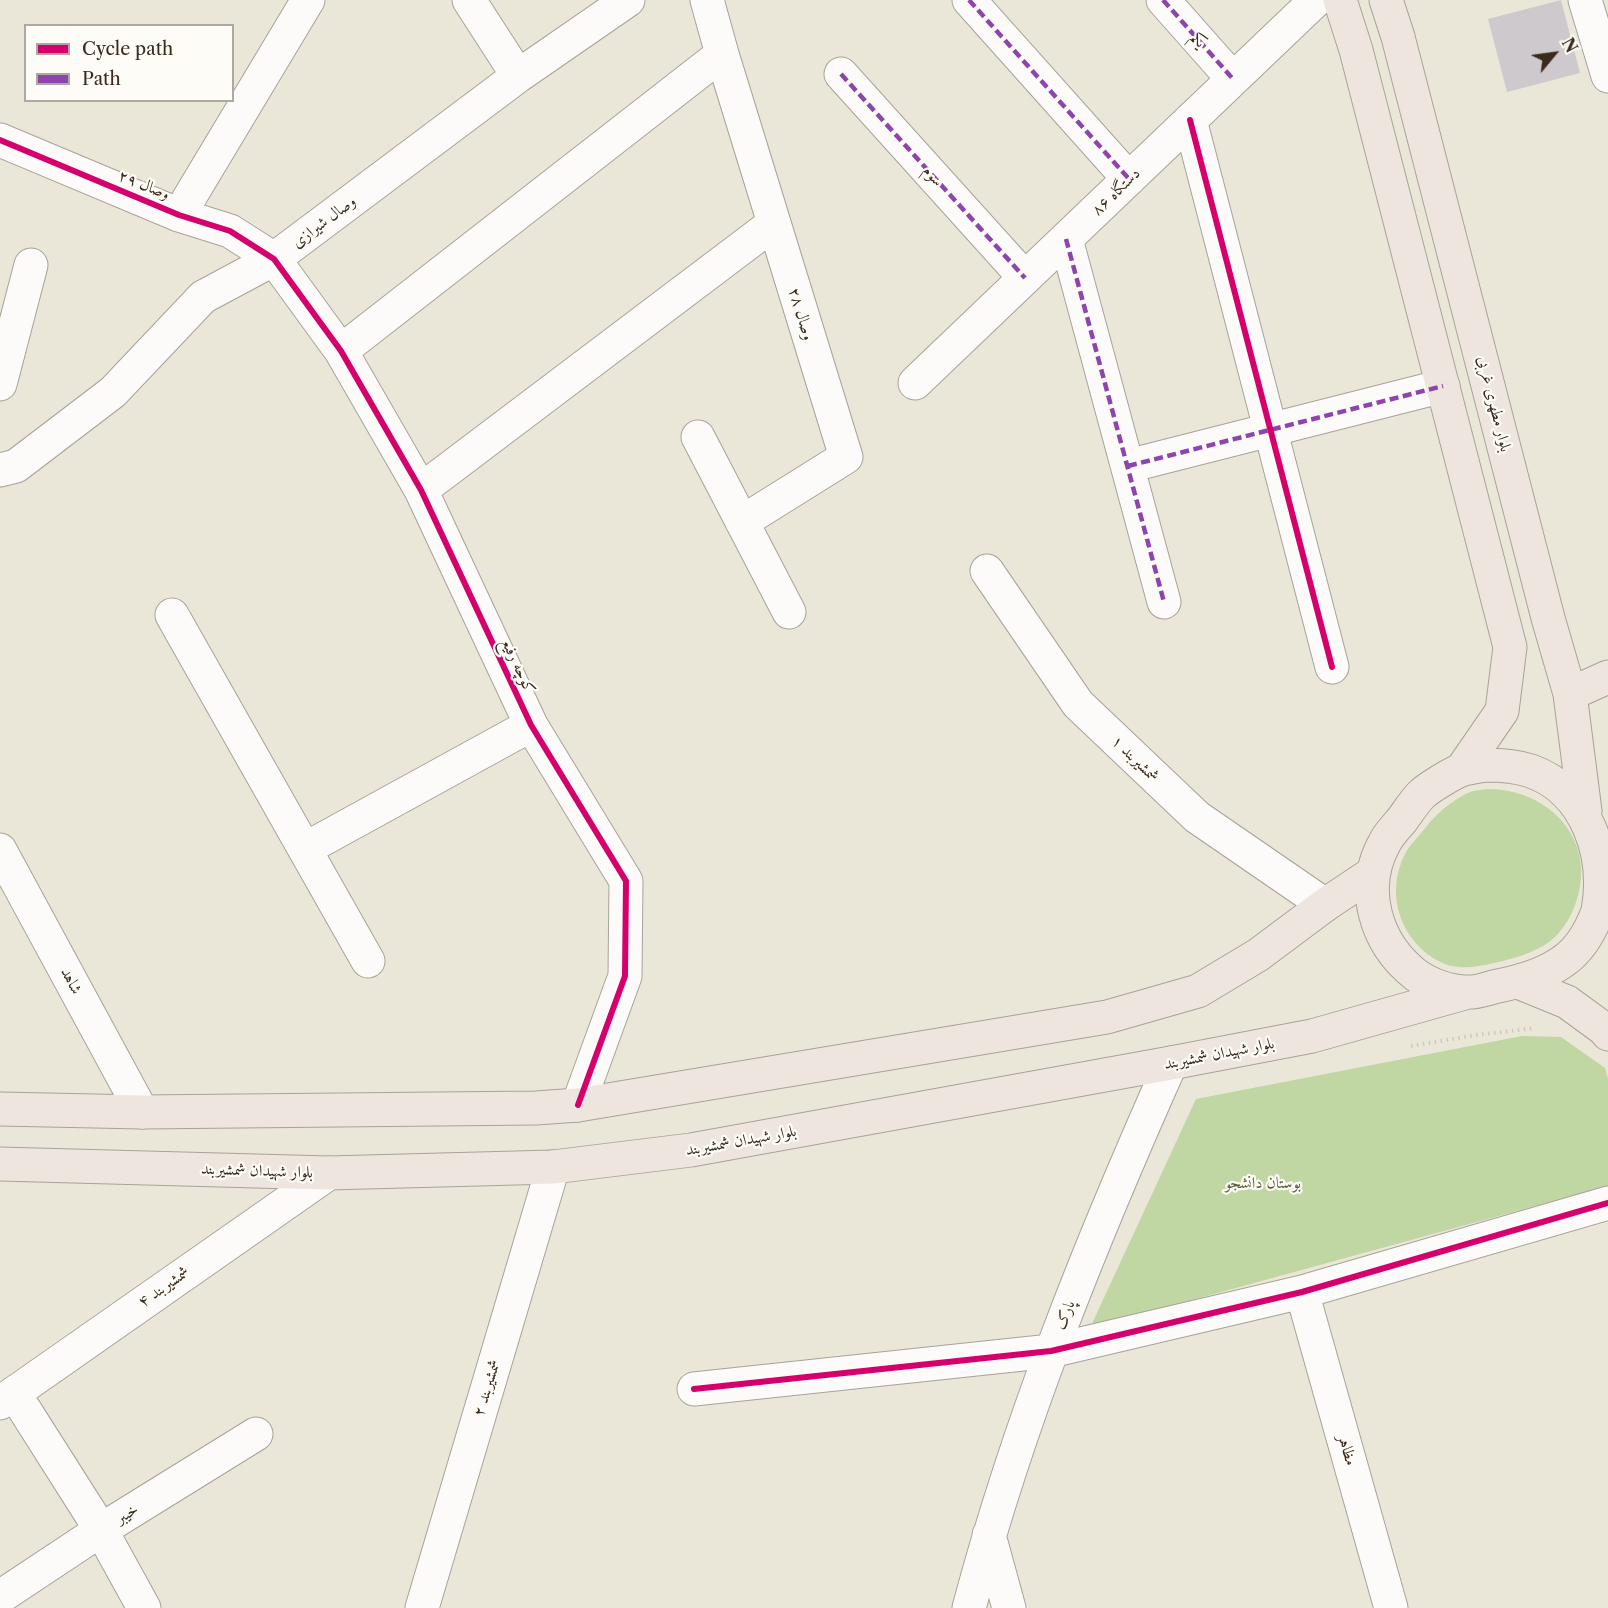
<!DOCTYPE html>
<html>
<head>
<meta charset="utf-8">
<style>
  body { margin:0 }
  #map { position:relative; width:1608px; height:1608px; overflow:hidden; background:#eae6d8; font-family:"Libre Caslon Text",serif }
  canvas { display:block }
  .legend { position:absolute; left:24px; top:24px; width:210px; height:78px; box-sizing:border-box; background:#fdfcf7; border:2px solid #afa8a0; margin:0; padding:8px 10px; list-style:none; font-size:18px; color:#3b2a1e }
  .legend li { display:flex; align-items:center; gap:12px; height:30px }
  .legend b { width:30px; border:2px solid #afa8a0 }
  .north { position:absolute; left:1524px; top:24px; width:60px; height:60px; -webkit-text-stroke:4px #fdfcf7; paint-order:stroke; rotate:61deg; font-size:16px; font-weight:700; line-height:24px; text-align:center; color:#3b2a1e }
  .north::after { content:''; display:block; margin:auto; width:21px; height:27px; background:#3b2a1e; clip-path:polygon(50% 0,100% 100%,50% 72%,0 100%) }
</style>
</head>
<body>
<div id="map">
<canvas width="1608" height="1608"></canvas>
<ul class="legend">
<li><b style="height:8px;background:#d6006c"></b>Cycle path</li>
<li><b style="height:8px;background:#8e44ad"></b>Path</li>
</ul>
<div class="north">N</div>
</div>
<script>
const g = document.querySelector('canvas').getContext('2d');
g.lineJoin = 'round';
function paint(path, color) { g.fillStyle = color; g.fill(path, 'evenodd'); }
function stroke(path, color, width, dash) { g.strokeStyle = color; g.lineWidth = width; g.lineCap = dash ? 'butt' : 'round'; g.setLineDash(dash || []); g.stroke(path); }
function drawText(font, color, halo, rows, align = 'center') {
  g.font = font + ' "Libre Caslon Text",Amiri,serif'; g.lineWidth = 4.5; g.setLineDash([]); g.textBaseline = 'middle'; g.strokeStyle = halo; g.fillStyle = color; for (const [text, x, y, turn = 0] of rows) {
    g.save(); g.translate(x, y); g.rotate((+turn || 0) * Math.PI / 180); g.textAlign = isNaN(turn) ? turn : align; if (halo) g.strokeText(text, 0, 0); g.fillText(text, 0, 0); g.restore();
  }
}
paint(new Path2D(`
  M 1488,789 C 1551,789 1599,843 1575,905 C 1570,919 1561,933 1549,942 C 1534,953 1512,959 1494,963 C 1471,968 1454,971 1433,958 C 1398,935 1386,891 1405,854 C 1409,846 1416,839 1422,832 C 1435,815 1450,801 1470,792 C 1476,790 1482,790 1488,789 Z
  M 1522,1036 L 1561,1037 L 1605,1068 L 1608,1079 L 1608,1186 L 1090,1328 L 1196,1099 Z`), '#c0d6a3');
paint(new Path2D(`
  M 1561,0 L 1580,73 L 1507,92 L 1488,19 Z`), '#cec9cd');
const minor = new Path2D(`
  M 469,0 L 518,76
  M 969,0 L 1129,179
  M 1163,0 L 1233,79
  M 1585,0 L 1608,76
  M 722,54 L 846,457 L 742,522
  M 841,74 L 1025,278
  M 1190,120 L 1332,667
  M 0,140 L 179,215 L 230,231 L 274,259 L 341,351 L 421,490 L 531,725 L 626,881 L 625,976 L 578,1105
  M 179,215 L 308,0
  M 1066,239 L 1164,602
  M 341,351 L 722,54 L 707,0
  M 915,383 L 1316,0
  M 0,384 L 31,265
  M 698,437 L 789,612
  M 1128,466 L 1443,386
  M 0,470 L 16,466 L 113,392 L 203,297 L 274,259 L 518,76 L 628,0
  M 421,490 L 773,224
  M 987,571 L 1078,704 L 1197,817 L 1325,905
  M 172,615 L 368,961
  M 305,849 L 531,725
  M 0,850 L 142,1112
  M 1302,1292 L 1391,1608
  M 694,1389 L 1051,1351 L 1302,1292 L 1608,1203
  M 14,1393 L 101,1530 L 144,1608
  M 0,1403 L 329,1173
  M 989,1535 L 1009,1608
  M 0,1597 L 101,1530 L 256,1434
  M 422,1608 L 553,1167
  M 969,1608 C 1019,1420 1092,1240 1171,1063`);
const major = new Path2D(`
  M 1340,0 L 1356,50 L 1510,647 L 1502,711 L 1462,769
  M 1386,0 L 1398,37 L 1548,618 L 1570,694 L 1585,811
  M 1570,694 L 1608,677
  M 1486,765 C 1502,765 1516,766 1531,771 C 1587,791 1608,855 1598,911 C 1591,930 1579,951 1562,962 C 1545,974 1518,982 1498,986 C 1488,988 1477,993 1467,992 C 1450,992 1430,985 1416,975 C 1375,943 1359,888 1385,842 C 1389,834 1396,827 1402,820 C 1408,812 1414,802 1421,795 C 1428,788 1454,772 1464,769 C 1471,767 1479,766 1486,765 Z
  M 1518,982 L 1567,1002 L 1604,1029 L 1608,1034
  M 0,1109 L 142,1112 L 536,1108 L 578,1105 L 1107,1017 L 1198,991 L 1258,955 L 1325,905 L 1373,873
  M 0,1164 L 329,1173 L 553,1167 L 691,1150 L 1171,1063 L 1312,1036 L 1468,992`);
stroke(minor, '#a7a39a', 35);
stroke(major, '#a7a39a', 35);
stroke(new Path2D(`
  M 1411,1046 L 1476,1035 L 1535,1028`), '#cbc9c5', 4, [1.5, 4.5]);
stroke(minor, '#fcfbf9', 33);
stroke(major, '#eee6de', 33);
stroke(new Path2D(`
  M 969,0 L 1129,179
  M 1163,0 L 1233,79
  M 841,74 L 1025,278
  M 1066,239 L 1164,602
  M 1128,466 L 1443,386`), '#8e44ad', 4.5, [9, 4.5]);
stroke(new Path2D(`
  M 1190,120 L 1332,667
  M 0,140 L 179,215 L 230,231 L 274,259 L 341,351 L 421,490 L 531,725 L 626,881 L 625,976 L 578,1105
  M 694,1389 L 1051,1351 L 1302,1292 L 1608,1203`), '#d6006c', 6);
drawText('16px', '#3b2a1e', '#fdfcf7', [
  ["یکم",1198,40,48],
  ["سوم",933,176,48],
  ["وصال ۲۹",144,185,22],
  ["دستگاه ۸۶",1116,192,-44],
  ["وصال شیرازی",324,222,-37],
  ["وصال ۲۸",801,314,73],
  ["بلوار مطهری غربی",1494,404,76],
  ["کوچه رفیع",518,666,65],
  ["شمشیربند ۱",1135,759,44],
  ["شاهد",71,981,62],
  ["بلوار شهیدان شمشیربند",1219,1054,-11],
  ["بلوار شهیدان شمشیربند",741,1141,-10],
  ["بلوار شهیدان شمشیربند",257,1171,2],
  ["شمشیربند ۴",164,1287,-35],
  ["پارک",1065,1315,-68],
  ["شمشیربند ۲",487,1388,-73],
  ["مظاهر",1347,1450,74],
  ["خیبر",127,1514,-32]
]);
drawText('16px', '#585a39', '#fdfcf7', [
  ["بوستان دانشجو",1263,1183]
]);
</script>
</body>
</html>
